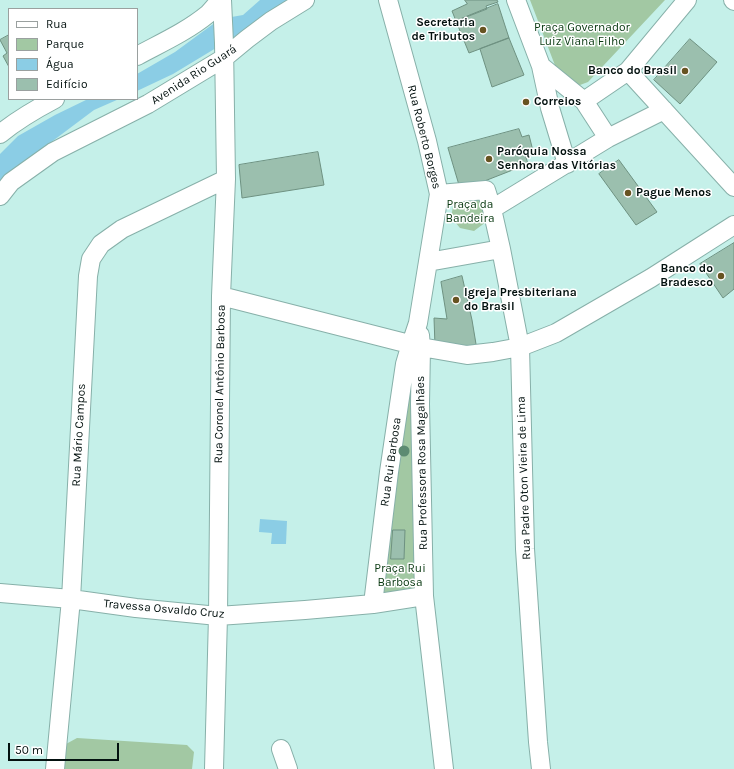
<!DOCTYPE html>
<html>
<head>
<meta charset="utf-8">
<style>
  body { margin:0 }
  #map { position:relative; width:734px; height:769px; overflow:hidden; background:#c5f0e9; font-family:Karla,sans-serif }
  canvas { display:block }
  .legend { position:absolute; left:8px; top:8px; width:130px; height:92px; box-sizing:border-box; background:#fff; border:1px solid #9aa09f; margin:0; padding:5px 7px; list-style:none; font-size:12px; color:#03110f }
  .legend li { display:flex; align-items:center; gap:8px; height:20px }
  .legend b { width:20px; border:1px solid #9aa09f }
  .scale { position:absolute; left:8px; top:743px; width:111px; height:18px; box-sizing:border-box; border:2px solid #03110f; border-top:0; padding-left:5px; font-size:12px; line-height:14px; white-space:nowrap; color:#03110f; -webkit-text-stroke:3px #fff; paint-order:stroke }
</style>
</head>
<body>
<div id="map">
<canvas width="734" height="769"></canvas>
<ul class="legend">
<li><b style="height:5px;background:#fff"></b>Rua</li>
<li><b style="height:11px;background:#a2c8a3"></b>Parque</li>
<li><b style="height:11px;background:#8bcde5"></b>Água</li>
<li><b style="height:11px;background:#9bbfae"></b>Edifício</li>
</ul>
<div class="scale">50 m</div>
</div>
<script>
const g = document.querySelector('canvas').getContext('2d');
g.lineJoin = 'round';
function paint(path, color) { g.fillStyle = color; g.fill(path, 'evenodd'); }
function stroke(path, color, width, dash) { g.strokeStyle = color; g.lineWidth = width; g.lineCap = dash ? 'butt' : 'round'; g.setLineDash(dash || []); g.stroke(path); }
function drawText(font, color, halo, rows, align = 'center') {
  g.font = font + ' Karla,sans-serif'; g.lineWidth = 3; g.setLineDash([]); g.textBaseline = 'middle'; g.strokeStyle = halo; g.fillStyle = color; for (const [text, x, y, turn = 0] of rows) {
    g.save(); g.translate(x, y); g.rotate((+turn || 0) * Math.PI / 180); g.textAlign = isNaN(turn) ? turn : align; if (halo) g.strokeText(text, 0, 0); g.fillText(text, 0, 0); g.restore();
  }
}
paint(new Path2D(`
  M 530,0 L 665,0 L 588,82 L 580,85 L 572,83 L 556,68 Z
  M 465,194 L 479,196 L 488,208 L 486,222 L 474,231 L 460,228 L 451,217 L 454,202 Z
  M 411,345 L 424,596 L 373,604 Z
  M 77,738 L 187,745 L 194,752 L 192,769 L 63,769 L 66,744 Z`), '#a2c8a3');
paint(new Path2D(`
  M 260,0 L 288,0 L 259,22 L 173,74 L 137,91 L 137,74 L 175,52 L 220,19 L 243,15 Z
  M 88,99 L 119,99 L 94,110 L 10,173 L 0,187 L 0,154 L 18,136 L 55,115 Z
  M 260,519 L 287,521 L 286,544 L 271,544 L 272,533 L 259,532 Z`), '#8bcde5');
const building = new Path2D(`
  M 465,0 L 497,0 L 498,2 L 486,6 L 487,9 L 456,21 L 452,11 L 467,4 Z
  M 498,4 L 509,38 L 469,53 L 456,21 Z
  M 9,35 L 9,67 L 3,56 L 7,53 L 0,40 Z
  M 509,38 L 524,75 L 492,87 L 480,49 Z
  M 690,39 L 717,62 L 680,104 L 654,80 Z
  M 519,129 L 522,137 L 529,135 L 533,151 L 525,154 L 528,164 L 482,182 L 459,185 L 448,148 Z
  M 318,152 L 324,185 L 242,198 L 239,165 Z
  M 619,160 L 657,212 L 636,225 L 599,174 Z
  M 734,243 L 734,289 L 723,298 L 700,264 Z
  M 462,276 L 472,320 L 477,350 L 435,346 L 434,318 L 447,319 L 441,282 Z
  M 393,530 L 405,530 L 404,559 L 391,559 Z`);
paint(building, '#9bbfae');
stroke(building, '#6e9181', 1);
const minor = new Path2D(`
  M 516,0 L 541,66 L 550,108 L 567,164
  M 733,0 L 734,1
  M 137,56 C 161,43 186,32 208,14 C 212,10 216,5 220,0
  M 541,66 L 584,101 L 608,138
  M 628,71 L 734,187
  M 584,101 L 628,71 L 687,0
  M 0,134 C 17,120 36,109 55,99
  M 439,194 L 486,190 L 492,209 L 501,249 L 520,347 L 525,549 L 538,742 L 541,769
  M 0,196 L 11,182 L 53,152 L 148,104 L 224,58 L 247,39 L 271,21 L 305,0
  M 492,209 L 608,138 L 664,110
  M 428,262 L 501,249
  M 221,296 L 421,347 L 467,355 L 493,352 L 520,347 L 556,333 L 651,278 L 734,225
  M 420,335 L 421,347 L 420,404 L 424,596 L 444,769
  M 0,593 L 71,599 L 136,608 L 218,616 L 305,610 L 373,604 L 424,596
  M 373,604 L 389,472 L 405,364 L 410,347 L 418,323 L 439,194 L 427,141 L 388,0
  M 281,749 L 288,769
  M 55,769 L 71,599 L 88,276 L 91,259 L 101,244 L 122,229 L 226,179
  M 214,769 L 218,616 L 221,296 L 226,179 L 224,43 L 222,0`);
stroke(minor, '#87b0a9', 20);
stroke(minor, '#fff', 18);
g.fillStyle = '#5d8b72';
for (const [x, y] of [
  [404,451]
]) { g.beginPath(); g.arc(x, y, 5.5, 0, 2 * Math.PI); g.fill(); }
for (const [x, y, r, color] of [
  [483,30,4,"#675321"],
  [685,71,4,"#675321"],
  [526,102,4,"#675321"],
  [489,159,4,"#675321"],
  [628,193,4,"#675321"],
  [721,276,4,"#675321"],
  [456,300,4,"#675321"]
]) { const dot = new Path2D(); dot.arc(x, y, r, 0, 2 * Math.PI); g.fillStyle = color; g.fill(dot); stroke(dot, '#fff', 1.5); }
drawText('bold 12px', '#03110f', '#fff', [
  ["Secretaria",475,23,"right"],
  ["de Tributos",475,37,"right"],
  ["Banco do Brasil",677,71,"right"],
  ["Correios",534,102],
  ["Paróquia Nossa",497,152],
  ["Senhora das Vitórias",497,166],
  ["Pague Menos",636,193],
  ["Banco do",713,269,"right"],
  ["Bradesco",713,283,"right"],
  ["Igreja Presbiteriana",464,293],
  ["do Brasil",464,307]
], 'left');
drawText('12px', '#083810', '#fff', [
  ["Praça Governador",582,28],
  ["Luiz Viana Filho",582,42],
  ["Praça da",470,205],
  ["Bandeira",470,219],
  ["Praça Rui",400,569],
  ["Barbosa",400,583]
]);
drawText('12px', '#03110f', '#fff', [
  ["Avenida Rio Guará",194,75,-33],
  ["Rua Roberto Borges",424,137,76],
  ["Rua Coronel Antônio Barbosa",220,384,-89],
  ["Rua Mário Campos",79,435,-87],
  ["Rua Rui Barbosa",391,462,-82],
  ["Rua Professora Rosa Magalhães",422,463,-91],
  ["Rua Padre Oton Vieira de Lima",524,478,-92],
  ["Travessa Osvaldo Cruz",164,609,5]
]);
</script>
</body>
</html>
